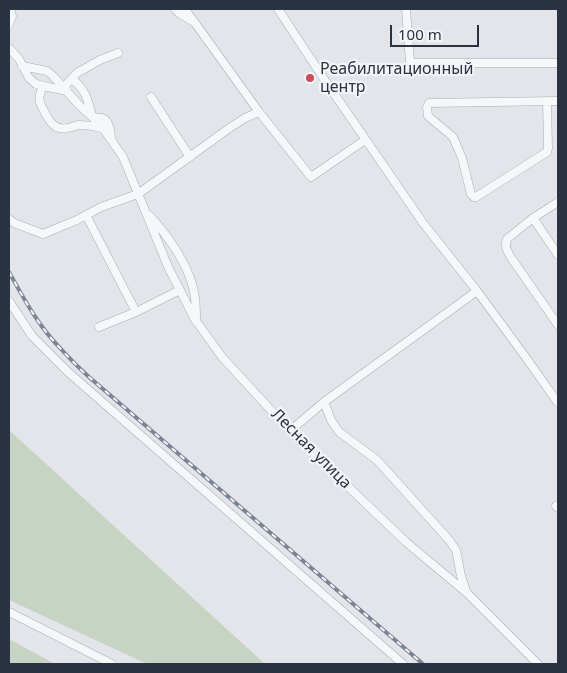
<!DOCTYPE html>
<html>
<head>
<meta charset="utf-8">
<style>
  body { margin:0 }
  #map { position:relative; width:567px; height:673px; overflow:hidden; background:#e3e5eb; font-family:"Noto Sans",sans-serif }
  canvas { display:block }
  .frame { position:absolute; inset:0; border:10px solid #2b3242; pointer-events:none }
  .scale { position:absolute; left:390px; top:25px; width:89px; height:22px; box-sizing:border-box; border:2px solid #2b3242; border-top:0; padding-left:6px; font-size:15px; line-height:18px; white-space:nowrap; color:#2b3242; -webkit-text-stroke:4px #f3f4f8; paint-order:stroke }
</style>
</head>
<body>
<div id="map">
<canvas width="567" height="673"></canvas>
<div class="frame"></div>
<div class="scale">100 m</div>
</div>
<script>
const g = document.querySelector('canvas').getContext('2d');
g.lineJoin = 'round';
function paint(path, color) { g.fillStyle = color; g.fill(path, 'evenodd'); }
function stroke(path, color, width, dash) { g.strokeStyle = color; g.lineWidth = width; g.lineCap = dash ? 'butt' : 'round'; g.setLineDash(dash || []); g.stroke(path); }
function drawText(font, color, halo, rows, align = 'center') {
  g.font = font + ' "Noto Sans",sans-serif'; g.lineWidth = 4.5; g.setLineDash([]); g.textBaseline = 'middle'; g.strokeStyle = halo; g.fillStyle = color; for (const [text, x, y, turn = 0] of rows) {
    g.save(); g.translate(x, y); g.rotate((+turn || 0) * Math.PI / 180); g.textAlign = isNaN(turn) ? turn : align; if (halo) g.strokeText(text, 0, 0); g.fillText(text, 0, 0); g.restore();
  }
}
paint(new Path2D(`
  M 9,430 L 265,664 L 147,664 L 9,600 Z
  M 9,639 L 55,664 L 9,664 Z`), '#c7d4c4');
const minor = new Path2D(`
  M 175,9 L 179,13 L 192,21
  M 185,9 L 259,112 L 311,177 L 365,140
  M 278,9 L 324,79 L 423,223 L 477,291 L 527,359 L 558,403
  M 406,9 L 410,62 L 416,63 L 558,63
  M 9,24 L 12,16 L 10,9
  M 9,48 L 19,59 L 29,78 L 36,84 L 48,87 L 67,91
  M 22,66 L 47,71 L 53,76 L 79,105 L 100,124 L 123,157 L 169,269 L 180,290 L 194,318 L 222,357 L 290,431 L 406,542 L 467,593 L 538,664
  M 72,79 C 86,90 88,100 92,116
  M 43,86 C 38,98 38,100 44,111 C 49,121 55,131 67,128 C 71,128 74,126 79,125 C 87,125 94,126 102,128
  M 64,87 L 77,73 L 100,60 L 118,53
  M 151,97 L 190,157
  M 547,101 L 548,148 L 547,152 L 476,197 L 474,197 L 471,194 L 462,158 L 453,137 L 428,116 L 427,107 L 429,103 L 558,101
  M 94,118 C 108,115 110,126 111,138
  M 86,215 L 136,312
  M 150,216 C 169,237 192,269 195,298 C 196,305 196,314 196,321
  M 533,218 L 558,202
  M 9,219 L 14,223 L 43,234 L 77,220 L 101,207 L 138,194 L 228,129 L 245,118 L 259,112
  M 558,255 L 533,218 L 507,239 C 504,247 508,253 512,259 L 558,325
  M 9,301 L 32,336 L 68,372 L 403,664
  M 99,327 L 136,312 L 180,290
  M 324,402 L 331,420 L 339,432 L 377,460 L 449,540 L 456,550 L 461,576 L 466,591
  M 290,431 L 324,402 L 477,291
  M 556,506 L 558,508
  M 9,612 L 112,664`);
stroke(minor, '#a8acb5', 9);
stroke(minor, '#f6f7f9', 8);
const rail = new Path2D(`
  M 9,272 C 24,299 39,327 61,349 C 70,359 79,368 89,377 L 423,664`);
stroke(rail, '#7c8494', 4);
stroke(rail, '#f3f4f8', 2, [5.5]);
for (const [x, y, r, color] of [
  [310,78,5,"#cc4c58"]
]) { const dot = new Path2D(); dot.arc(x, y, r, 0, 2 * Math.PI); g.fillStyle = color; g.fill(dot); stroke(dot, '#f3f4f8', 2); }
drawText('16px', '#2b3242', '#f3f4f8', [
  ["Реабилитационный",320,69],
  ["центр",320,87]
], 'left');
drawText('16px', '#2b3242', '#f3f4f8', [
  ["Лесная улица",311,449,45]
]);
</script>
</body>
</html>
